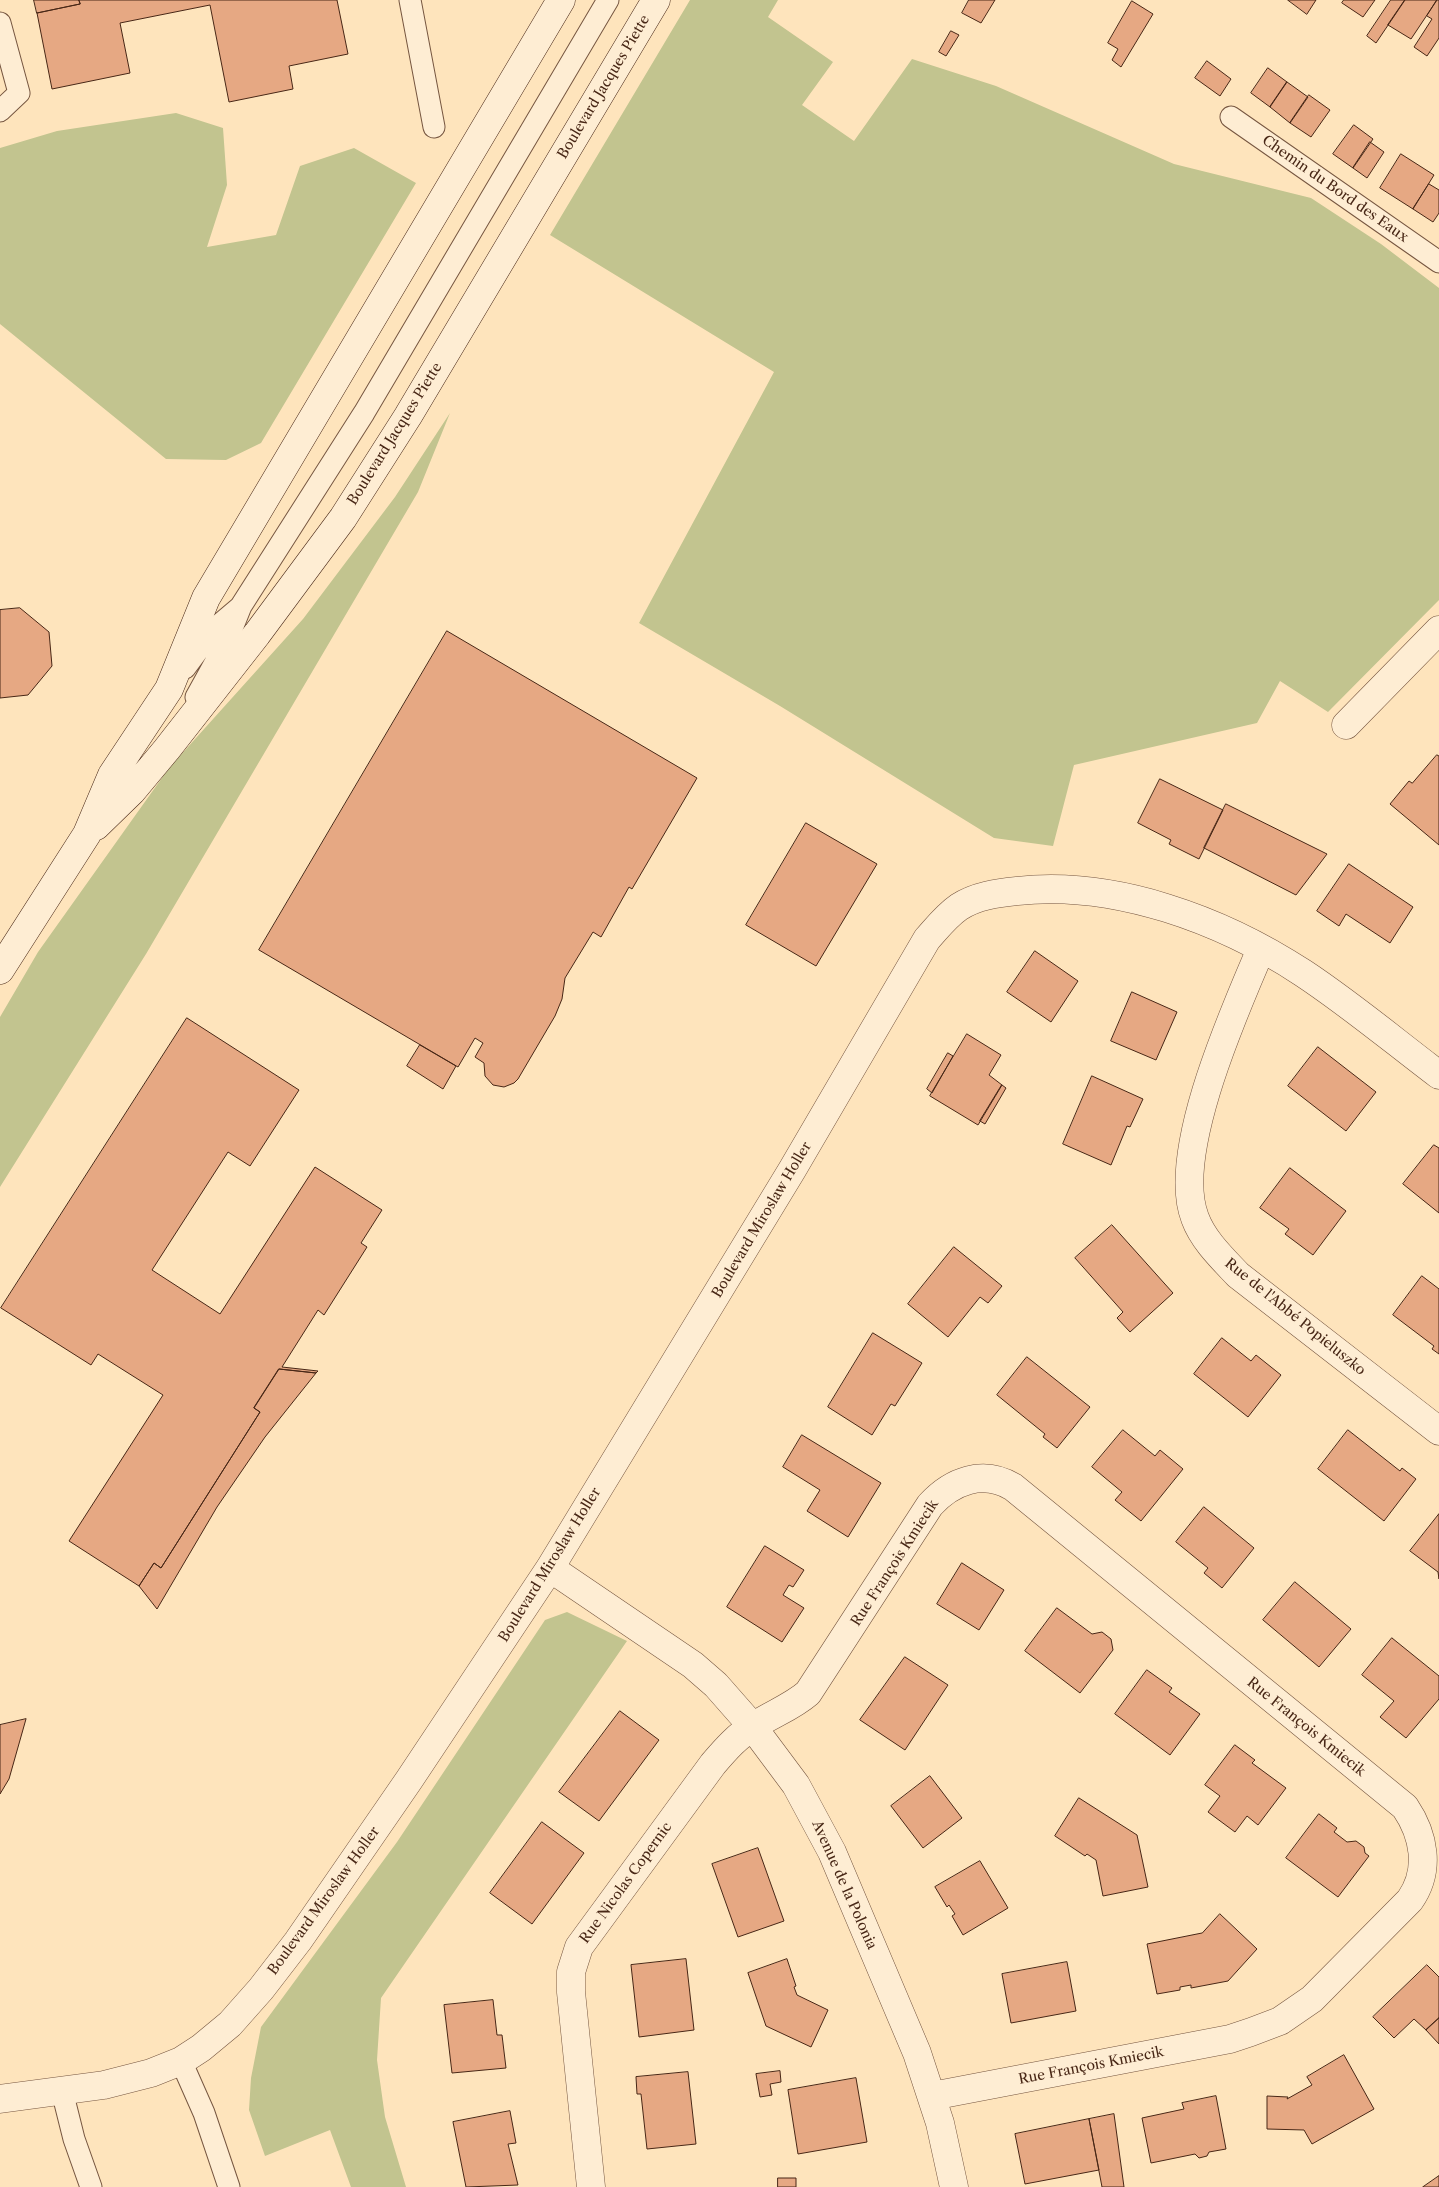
<!DOCTYPE html>
<html>
<head>
<meta charset="utf-8">
<style>
  body { margin:0 }
  canvas { display:block; background:#fee4bc }
</style>
</head>
<body>
<canvas width="1439" height="2187"></canvas>
<script>
const g = document.querySelector('canvas').getContext('2d');
g.lineJoin = 'round';
function paint(path, color) { g.fillStyle = color; g.fill(path, 'evenodd'); }
function stroke(path, color, width, dash) { g.strokeStyle = color; g.lineWidth = width; g.lineCap = dash ? 'butt' : 'round'; g.setLineDash(dash || []); g.stroke(path); }
function drawText(font, color, halo, rows, align = 'center') {
  g.font = font + ' "Libre Caslon Text",serif'; g.lineWidth = 4.5; g.setLineDash([]); g.textBaseline = 'middle'; g.strokeStyle = halo; g.fillStyle = color; for (const [text, x, y, turn = 0] of rows) {
    g.save(); g.translate(x, y); g.rotate((+turn || 0) * Math.PI / 180); g.textAlign = isNaN(turn) ? turn : align; if (halo) g.strokeText(text, 0, 0); g.fillText(text, 0, 0); g.restore();
  }
}
paint(new Path2D(`
  M 690,0 L 778,0 L 768,17 L 833,62 L 802,105 L 854,141 L 912,59 L 996,86 L 1174,164 L 1311,198 L 1381,244 L 1439,288 L 1439,600 L 1328,712 L 1280,681 L 1257,723 L 1074,765 L 1053,846 L 994,838 L 780,706 L 639,623 L 774,372 L 550,235 Z
  M 176,113 L 223,128 L 227,185 L 207,247 L 276,235 L 300,166 L 354,148 L 416,183 L 261,443 L 226,460 L 166,459 L 0,324 L 0,148 L 57,131 Z
  M 450,413 L 418,492 L 146,954 L 0,1187 L 0,1017 L 38,952 L 169,768 L 303,619 L 395,497 Z
  M 567,1612 L 627,1641 L 381,1998 L 377,2060 L 385,2117 L 406,2187 L 351,2187 L 330,2130 L 265,2156 L 249,2110 L 251,2078 L 261,2027 L 397,1842 L 545,1620 Z`), '#c2c48f');
const building = new Path2D(`
  M 34,0 L 79,0 L 80,4 L 37,13 Z
  M 79,0 L 337,0 L 348,54 L 289,66 L 293,89 L 229,102 L 210,5 L 120,23 L 130,73 L 52,89 L 37,13 L 80,4 Z
  M 969,0 L 995,0 L 981,23 L 962,13 Z
  M 1288,0 L 1316,0 L 1307,14 Z
  M 1344,0 L 1375,0 L 1363,17 L 1342,3 Z
  M 1391,0 L 1405,0 L 1376,43 L 1367,36 Z
  M 1405,0 L 1437,0 L 1411,39 L 1388,25 Z
  M 1437,0 L 1439,0 L 1439,38 L 1427,56 L 1414,47 L 1432,19 L 1427,16 Z
  M 1132,1 L 1153,14 L 1121,67 L 1112,60 L 1118,49 L 1108,43 Z
  M 951,31 L 959,35 L 946,56 L 939,52 Z
  M 1207,61 L 1231,79 L 1220,96 L 1195,78 Z
  M 1268,68 L 1287,82 L 1270,107 L 1251,93 Z
  M 1287,82 L 1308,97 L 1290,123 L 1270,107 Z
  M 1309,95 L 1330,110 L 1311,137 L 1290,123 Z
  M 1354,125 L 1373,139 L 1353,168 L 1333,154 Z
  M 1370,142 L 1384,152 L 1367,178 L 1353,168 Z
  M 1401,154 L 1434,175 L 1413,209 L 1380,188 Z
  M 1429,184 L 1439,190 L 1439,213 L 1433,222 L 1413,209 Z
  M 20,608 L 49,632 L 52,666 L 28,695 L 0,698 L 0,610 Z
  M 447,631 L 697,778 L 632,889 L 629,887 L 601,937 L 593,932 L 565,978 L 562,999 L 555,1016 L 518,1079 L 514,1083 L 504,1087 L 493,1085 L 485,1076 L 484,1063 L 475,1057 L 483,1043 L 475,1038 L 458,1067 L 259,950 Z
  M 1437,755 L 1439,756 L 1439,845 L 1390,804 L 1409,781 L 1412,783 Z
  M 1160,779 L 1223,810 L 1199,859 L 1169,844 L 1171,840 L 1138,823 Z
  M 1226,804 L 1327,854 L 1296,895 L 1204,848 Z
  M 806,823 L 877,864 L 816,966 L 746,925 Z
  M 1349,864 L 1413,907 L 1390,943 L 1346,914 L 1339,926 L 1317,911 Z
  M 1035,951 L 1078,981 L 1051,1022 L 1007,992 Z
  M 1132,992 L 1177,1012 L 1156,1060 L 1111,1041 Z
  M 187,1018 L 299,1090 L 250,1166 L 228,1152 L 152,1270 L 220,1314 L 315,1167 L 382,1210 L 361,1243 L 367,1247 L 324,1315 L 318,1310 L 282,1367 L 318,1371 L 316,1373 L 279,1369 L 254,1408 L 260,1412 L 161,1568 L 154,1563 L 139,1586 L 69,1541 L 163,1395 L 98,1354 L 91,1365 L 1,1308 Z
  M 967,1034 L 1001,1055 L 989,1075 L 1002,1085 L 978,1125 L 930,1096 Z
  M 420,1045 L 456,1066 L 443,1089 L 407,1066 Z
  M 1318,1047 L 1376,1092 L 1346,1131 L 1288,1086 Z
  M 948,1053 L 953,1056 L 932,1093 L 927,1089 Z
  M 1092,1076 L 1143,1099 L 1130,1127 L 1127,1126 L 1111,1165 L 1063,1144 Z
  M 1002,1085 L 1006,1088 L 985,1124 L 980,1121 Z
  M 1434,1145 L 1439,1148 L 1439,1213 L 1403,1184 Z
  M 1290,1168 L 1346,1211 L 1313,1255 L 1285,1234 L 1289,1229 L 1260,1208 Z
  M 1112,1225 L 1173,1293 L 1130,1332 L 1117,1318 L 1123,1312 L 1075,1258 Z
  M 954,1247 L 1002,1286 L 988,1303 L 980,1297 L 948,1337 L 908,1304 Z
  M 1422,1276 L 1439,1289 L 1439,1354 L 1432,1349 L 1434,1346 L 1393,1315 Z
  M 873,1333 L 922,1363 L 895,1406 L 891,1404 L 872,1435 L 828,1407 Z
  M 1222,1338 L 1251,1361 L 1256,1355 L 1281,1375 L 1248,1417 L 1194,1374 Z
  M 1027,1357 L 1090,1407 L 1057,1448 L 1043,1437 L 1045,1434 L 997,1395 Z
  M 279,1369 L 316,1373 L 265,1437 L 217,1507 L 157,1609 L 139,1586 L 154,1563 L 161,1568 L 260,1412 L 254,1408 Z
  M 1123,1430 L 1155,1456 L 1160,1450 L 1183,1469 L 1141,1521 L 1115,1500 L 1122,1492 L 1092,1467 Z
  M 1348,1430 L 1400,1471 L 1402,1468 L 1416,1479 L 1384,1521 L 1318,1469 Z
  M 802,1435 L 881,1483 L 848,1537 L 807,1511 L 820,1490 L 783,1467 Z
  M 1204,1507 L 1254,1548 L 1222,1588 L 1204,1573 L 1208,1568 L 1176,1542 Z
  M 1439,1514 L 1439,1579 L 1438,1572 L 1410,1551 Z
  M 765,1546 L 804,1570 L 793,1587 L 789,1585 L 783,1595 L 804,1608 L 782,1642 L 727,1607 Z
  M 962,1563 L 1004,1590 L 979,1630 L 937,1604 Z
  M 1295,1582 L 1351,1629 L 1319,1667 L 1263,1620 Z
  M 1057,1608 L 1092,1634 L 1102,1632 L 1111,1639 L 1113,1650 L 1080,1693 L 1025,1651 Z
  M 1392,1638 L 1439,1676 L 1439,1699 L 1406,1738 L 1380,1717 L 1394,1701 L 1362,1675 Z
  M 905,1657 L 948,1685 L 905,1750 L 860,1720 Z
  M 1147,1670 L 1172,1688 L 1169,1692 L 1200,1714 L 1170,1755 L 1115,1714 Z
  M 620,1711 L 659,1740 L 599,1821 L 559,1792 Z
  M 26,1719 L 9,1779 L 0,1794 L 0,1725 Z
  M 1235,1745 L 1255,1760 L 1252,1763 L 1286,1788 L 1258,1825 L 1247,1816 L 1235,1832 L 1208,1812 L 1220,1796 L 1205,1785 Z
  M 930,1776 L 962,1818 L 923,1848 L 891,1806 Z
  M 1079,1798 L 1137,1835 L 1148,1887 L 1103,1896 L 1096,1860 L 1087,1854 L 1085,1856 L 1055,1836 Z
  M 1319,1814 L 1337,1828 L 1334,1832 L 1347,1842 L 1356,1841 L 1364,1847 L 1365,1853 L 1369,1856 L 1338,1897 L 1286,1858 Z
  M 542,1822 L 584,1853 L 532,1924 L 490,1893 Z
  M 758,1848 L 784,1921 L 738,1937 L 712,1864 Z
  M 980,1861 L 1008,1908 L 963,1935 L 952,1916 L 955,1914 L 949,1905 L 947,1907 L 935,1887 Z
  M 1220,1914 L 1257,1949 L 1228,1981 L 1191,1988 L 1191,1985 L 1180,1987 L 1180,1990 L 1157,1994 L 1147,1944 L 1202,1933 Z
  M 686,1959 L 694,2030 L 639,2037 L 631,1965 Z
  M 787,1959 L 796,1986 L 794,1987 L 797,1995 L 828,2010 L 811,2047 L 766,2026 L 748,1973 Z
  M 1067,1962 L 1076,2011 L 1011,2023 L 1002,1974 Z
  M 1427,1965 L 1439,1977 L 1439,2018 L 1426,2030 L 1414,2019 L 1394,2038 L 1373,2017 Z
  M 493,2000 L 497,2035 L 502,2035 L 506,2068 L 452,2073 L 444,2005 Z
  M 1439,2018 L 1439,2044 L 1426,2030 Z
  M 1344,2055 L 1374,2109 L 1312,2144 L 1304,2130 L 1267,2129 L 1267,2096 L 1288,2097 L 1287,2099 L 1312,2085 L 1307,2077 Z
  M 780,2071 L 781,2082 L 770,2084 L 772,2095 L 760,2097 L 756,2074 Z
  M 688,2072 L 696,2144 L 647,2149 L 641,2094 L 637,2094 L 636,2077 Z
  M 856,2078 L 867,2142 L 798,2154 L 788,2090 Z
  M 1216,2096 L 1226,2149 L 1209,2152 L 1207,2156 L 1199,2158 L 1195,2154 L 1151,2163 L 1142,2118 L 1184,2109 L 1182,2103 Z
  M 510,2111 L 516,2143 L 508,2144 L 518,2185 L 466,2187 L 453,2122 Z
  M 1114,2114 L 1124,2187 L 1102,2187 L 1089,2119 Z
  M 1089,2119 L 1099,2170 L 1025,2184 L 1015,2134 Z
  M 1439,2176 L 1439,2187 L 1423,2187 Z
  M 778,2178 L 796,2178 L 796,2187 L 778,2187 Z`);
paint(building, '#e6a883');
stroke(building, '#482716', 1);
const service = new Path2D(`
  M 410,0 L 434,127
  M 0,23 L 19,93 L 0,111
  M 1231,117 L 1439,262
  M 185,668 L 213,630 L 239,608
  M 196,697 L 227,641 L 241,606 L 364,413 L 608,0
  M 181,2061 L 204,2113 L 229,2187
  M 62,2091 L 74,2139 L 91,2187`);
const minor = new Path2D(`
  M 1346,725 L 1439,630
  M 1261,949 C 1235,1010 1170,1154 1195,1218 C 1203,1240 1222,1258 1238,1275 L 1439,1431
  M 550,1568 L 693,1665 L 716,1685 L 752,1726 L 796,1785 L 832,1852 L 917,2053 L 940,2123 L 954,2187
  M 0,2099 L 104,2085 L 151,2073 L 181,2061 L 201,2048 L 230,2024 L 261,1989 L 298,1941 L 409,1780 L 550,1568 L 792,1170 L 927,939 C 937,928 946,916 959,907 C 976,896 997,893 1017,891 C 1115,880 1222,920 1303,973 C 1350,1004 1394,1041 1439,1075
  M 591,2187 L 571,1992 L 571,1972 L 579,1947 L 713,1764 C 725,1750 738,1735 754,1726 C 772,1714 792,1707 808,1693 L 930,1505 C 952,1481 983,1469 1013,1487 L 1405,1807 C 1424,1835 1431,1870 1410,1900 L 1312,1999 L 1280,2021 L 1251,2032 L 1230,2039 L 932,2096`);
const secondary = new Path2D(`
  M 96,826 L 132,791 L 167,749 L 257,634 L 343,518 L 408,416 L 656,0
  M 0,970 L 87,834 L 112,775 L 169,689 L 206,598 L 561,0`);
stroke(service, '#765640', 23);
stroke(minor, '#765640', 29);
stroke(secondary, '#482716', 29);
stroke(service, '#feedd3', 21);
stroke(minor, '#feedd3', 28);
stroke(secondary, '#feedd3', 28);
drawText('14px', '#482716', '#feedd3', [
  ["Boulevard Jacques Piette",604,87,-59],
  ["Chemin du Bord des Eaux",1335,189,35],
  ["Boulevard Jacques Piette",395,434,-58],
  ["Boulevard Miroslaw Holler",762,1220,-59],
  ["Rue de l'Abbé Popieluszko",1295,1317,39],
  ["Rue François Kmiecik",895,1563,-57],
  ["Boulevard Miroslaw Holler",550,1565,-58],
  ["Rue François Kmiecik",1306,1727,39],
  ["Rue Nicolas Copernic",626,1883,-54],
  ["Avenue de la Polonia",844,1885,66],
  ["Boulevard Miroslaw Holler",324,1901,-54],
  ["Rue François Kmiecik",1091,2066,-11]
]);
</script>
</body>
</html>
